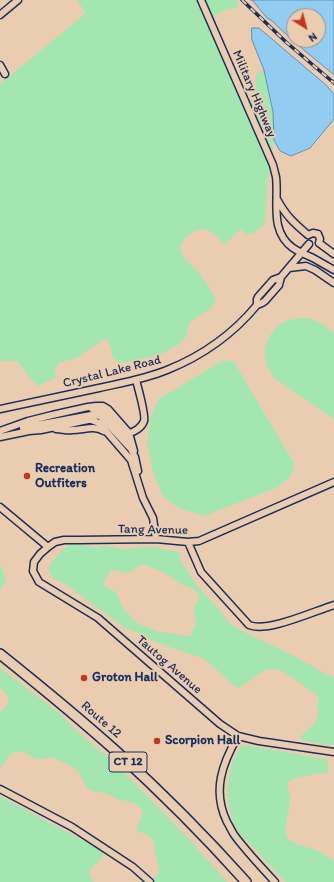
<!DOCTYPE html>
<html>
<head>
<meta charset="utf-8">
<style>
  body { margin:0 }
  #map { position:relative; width:334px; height:882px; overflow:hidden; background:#eacdb0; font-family:Itim,sans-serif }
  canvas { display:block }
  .north { position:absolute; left:286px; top:8px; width:40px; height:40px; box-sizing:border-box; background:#eacdb0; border:1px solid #978e8f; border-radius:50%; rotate:144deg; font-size:11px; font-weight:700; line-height:16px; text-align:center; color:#1b2f5e }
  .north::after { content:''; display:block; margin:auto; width:14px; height:18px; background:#c8321e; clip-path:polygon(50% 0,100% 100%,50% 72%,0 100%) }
</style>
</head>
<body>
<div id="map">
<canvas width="334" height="882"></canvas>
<div class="north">N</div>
</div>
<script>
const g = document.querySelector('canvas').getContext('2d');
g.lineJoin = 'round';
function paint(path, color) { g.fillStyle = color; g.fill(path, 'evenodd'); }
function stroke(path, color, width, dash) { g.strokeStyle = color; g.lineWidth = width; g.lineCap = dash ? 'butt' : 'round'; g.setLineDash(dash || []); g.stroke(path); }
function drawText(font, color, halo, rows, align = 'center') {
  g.font = font + ' Itim,sans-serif'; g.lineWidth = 4; g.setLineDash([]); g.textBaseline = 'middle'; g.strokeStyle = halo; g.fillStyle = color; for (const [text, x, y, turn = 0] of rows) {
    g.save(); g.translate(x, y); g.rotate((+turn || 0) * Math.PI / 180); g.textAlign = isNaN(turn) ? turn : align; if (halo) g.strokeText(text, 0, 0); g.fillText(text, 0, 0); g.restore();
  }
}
paint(new Path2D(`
  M 77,0 L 237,0 L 238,7 L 223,11 L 215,15 L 211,30 L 240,96 L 251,99 L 256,87 L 256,74 L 264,70 L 273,112 L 274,140 L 268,178 L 265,219 L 263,226 L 253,233 L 245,234 L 241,229 L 225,244 C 215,237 212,227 198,230 C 196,230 195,230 193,232 C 187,236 178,244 181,252 C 184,259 191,263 195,269 C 205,280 210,287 216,300 L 210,309 L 202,314 L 189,323 L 187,334 L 182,342 L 165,352 L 151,357 L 127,363 L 118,362 L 112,356 L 111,348 L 106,338 L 76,358 L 58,363 L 55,371 L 56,378 L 52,379 L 38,386 C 30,379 24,369 17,361 L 0,361 L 0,84 L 86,13 Z
  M 299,318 L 309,318 L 321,323 L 334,333 L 334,419 L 274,378 C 272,375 270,373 269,370 C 260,355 266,336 279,325 C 284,321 292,319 299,318 Z
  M 224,360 L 234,362 L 294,463 L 291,476 L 278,487 L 204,516 L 179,508 L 163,497 L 153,471 L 147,442 L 151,416 L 159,399 Z
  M 71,544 L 95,547 L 104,546 L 125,549 L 145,547 L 156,547 L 169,551 L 177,551 L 180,554 L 181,561 L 186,570 L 192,577 L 197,586 L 219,609 L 230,624 L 246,633 L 290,654 L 334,678 L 334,745 L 303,741 L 301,739 L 301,737 L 303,734 L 314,724 L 317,718 L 319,710 L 317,706 L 319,700 L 318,696 L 315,694 C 307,688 283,670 276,669 C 272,668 264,671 261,673 C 254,676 244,686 237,688 L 232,684 L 205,659 L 153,641 L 141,634 L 125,628 L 68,586 L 52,577 L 49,571 L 49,565 C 56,559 62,548 71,544 ZM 144,564 L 164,573 L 183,585 L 194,589 L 198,593 L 199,598 L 194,610 L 196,623 L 191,635 L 189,636 L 185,636 L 169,633 L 160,632 L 138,624 L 127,613 L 123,608 L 116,592 L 106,587 L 103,583 L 111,570 L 115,570 L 126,573 L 130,572 L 137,567 Z
  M 0,564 C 4,575 9,579 0,590 Z
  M 0,668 L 59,713 L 80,734 L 101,751 L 119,767 L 189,839 L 227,882 L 144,882 C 152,880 161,876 158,865 C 158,862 157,859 156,856 C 155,850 155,842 151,838 C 147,834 142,832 136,831 L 136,829 L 142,815 L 142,810 C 135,799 126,803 115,798 C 111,797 109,793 104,793 C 100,792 96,793 92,791 C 84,787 83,778 78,772 C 73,765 61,762 54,758 C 48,757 43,760 38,759 C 33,758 30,755 26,753 C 10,747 8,760 0,768 L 0,712 C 11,702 12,698 0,688 Z
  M 243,745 L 326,759 C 328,764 329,768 327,773 L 313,774 L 307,776 L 298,777 L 287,782 C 287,788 291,793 290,800 C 290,810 283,828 287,837 C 291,845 311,847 318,851 C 324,853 328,858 334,861 L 334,882 L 286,882 C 275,872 266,861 257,851 C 250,843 241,837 236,828 C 233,824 232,819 231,814 C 224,790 228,767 241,746 Z
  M 0,796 L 102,851 L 103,855 C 100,863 90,865 89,875 L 94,882 L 0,882 Z`), '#a3e6b0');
const water = new Path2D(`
  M 251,0 L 334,0 L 334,75 L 293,41 L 271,20 L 267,18 L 253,1 ZM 294,16 L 318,16 L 318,40 L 294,40 Z
  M 252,28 L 259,28 L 326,85 L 334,94 L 334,119 L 310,148 L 291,156 L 280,151 L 274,140 L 273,112 L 264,70 L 252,40 Z`);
paint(water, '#92ccf1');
stroke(water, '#628db6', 1);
const minor = new Path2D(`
  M 201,0 L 273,165 C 274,169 275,173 276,177 C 279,201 269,231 293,248 C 299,252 306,255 313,258 C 320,262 327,266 334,270
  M 0,15 L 18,0
  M 0,65 L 5,74
  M 277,199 C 286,216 294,223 308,235
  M 308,235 L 313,233 L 318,234 L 320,239 L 319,243
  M 319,243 L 334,254
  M 289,268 L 306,266 L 315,270 L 334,283
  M 257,305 L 257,299 L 258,297 L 273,280 L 281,277
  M 0,409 C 33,402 66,395 99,388 C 121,383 145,379 167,370 C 202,356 233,334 257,305 L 262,303 L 265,301 L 279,285 L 281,277 L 309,244
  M 92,409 L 99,410 L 105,414 L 131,442
  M 23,428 L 37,425 L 91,415 L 100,416 L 104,420 L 131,449 L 135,457 L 138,471
  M 56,429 C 62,429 67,431 72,430 C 84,430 93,425 104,431
  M 0,431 L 28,421 L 52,415 L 88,407 L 96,406 L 103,406 L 108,409 L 129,433 L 134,451
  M 129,433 C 135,432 142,427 144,421 C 146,415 138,388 136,380
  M 0,437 L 29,431 L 41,430 L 88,420 L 91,420 L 99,423 L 131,460 L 143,498 L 153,518 L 156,539
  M 0,507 L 48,547 L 55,542 L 64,540 L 79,540 L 156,539 L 188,542 L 199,541 L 334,482
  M 188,542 L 201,572 L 249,625 C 267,633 314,611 334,605
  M 48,547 L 40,554 L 34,562 L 33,571 L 39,582 L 98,618 L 106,625 L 220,724 L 238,736 L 259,741 L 334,752
  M 238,736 C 222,764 212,791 227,822 C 230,827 232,832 235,836 C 247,852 261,867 275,882
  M 0,789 L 72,827 L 133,867 L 150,882`);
const highway = new Path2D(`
  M 0,654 C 40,686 79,718 117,752 C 162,793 205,836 246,882`);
stroke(minor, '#1b2f5e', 9);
stroke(highway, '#1b2f5e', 12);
stroke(minor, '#eacdb0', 6);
stroke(highway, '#eacdb0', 9);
const rail = new Path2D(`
  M 242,0 L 286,42 L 334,83`);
stroke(rail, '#1b2f5e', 3.5);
stroke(rail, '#eacdb0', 2, [6]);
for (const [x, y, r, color] of [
  [27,476,4,"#c8321e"],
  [84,678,4,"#c8321e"],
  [157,741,4,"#c8321e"]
]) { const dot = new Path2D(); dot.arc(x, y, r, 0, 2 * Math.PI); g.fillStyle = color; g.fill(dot); stroke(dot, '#eacdb0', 1.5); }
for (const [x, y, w] of [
  [128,762,38]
]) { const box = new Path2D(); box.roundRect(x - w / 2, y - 10, w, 20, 3); g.fillStyle = '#eacdb0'; g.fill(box); stroke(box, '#1b2f5e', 1); }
drawText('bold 12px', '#1b2f5e', null, [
  ["CT 12",128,762]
]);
drawText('13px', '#1b2f5e', '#eacdb0', [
  ["Military Highway",254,94,67],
  ["Crystal Lake Road",112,372,-14],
  ["Tang Avenue",153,530,1],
  ["Tautog Avenue",169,665,41],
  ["Route 12",101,720,41]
]);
drawText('bold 13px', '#1b2f5e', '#eacdb0', [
  ["Recreation",35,469],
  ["Outfiters",35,484],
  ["Groton Hall",92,678],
  ["Scorpion Hall",165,741]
], 'left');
</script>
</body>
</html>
